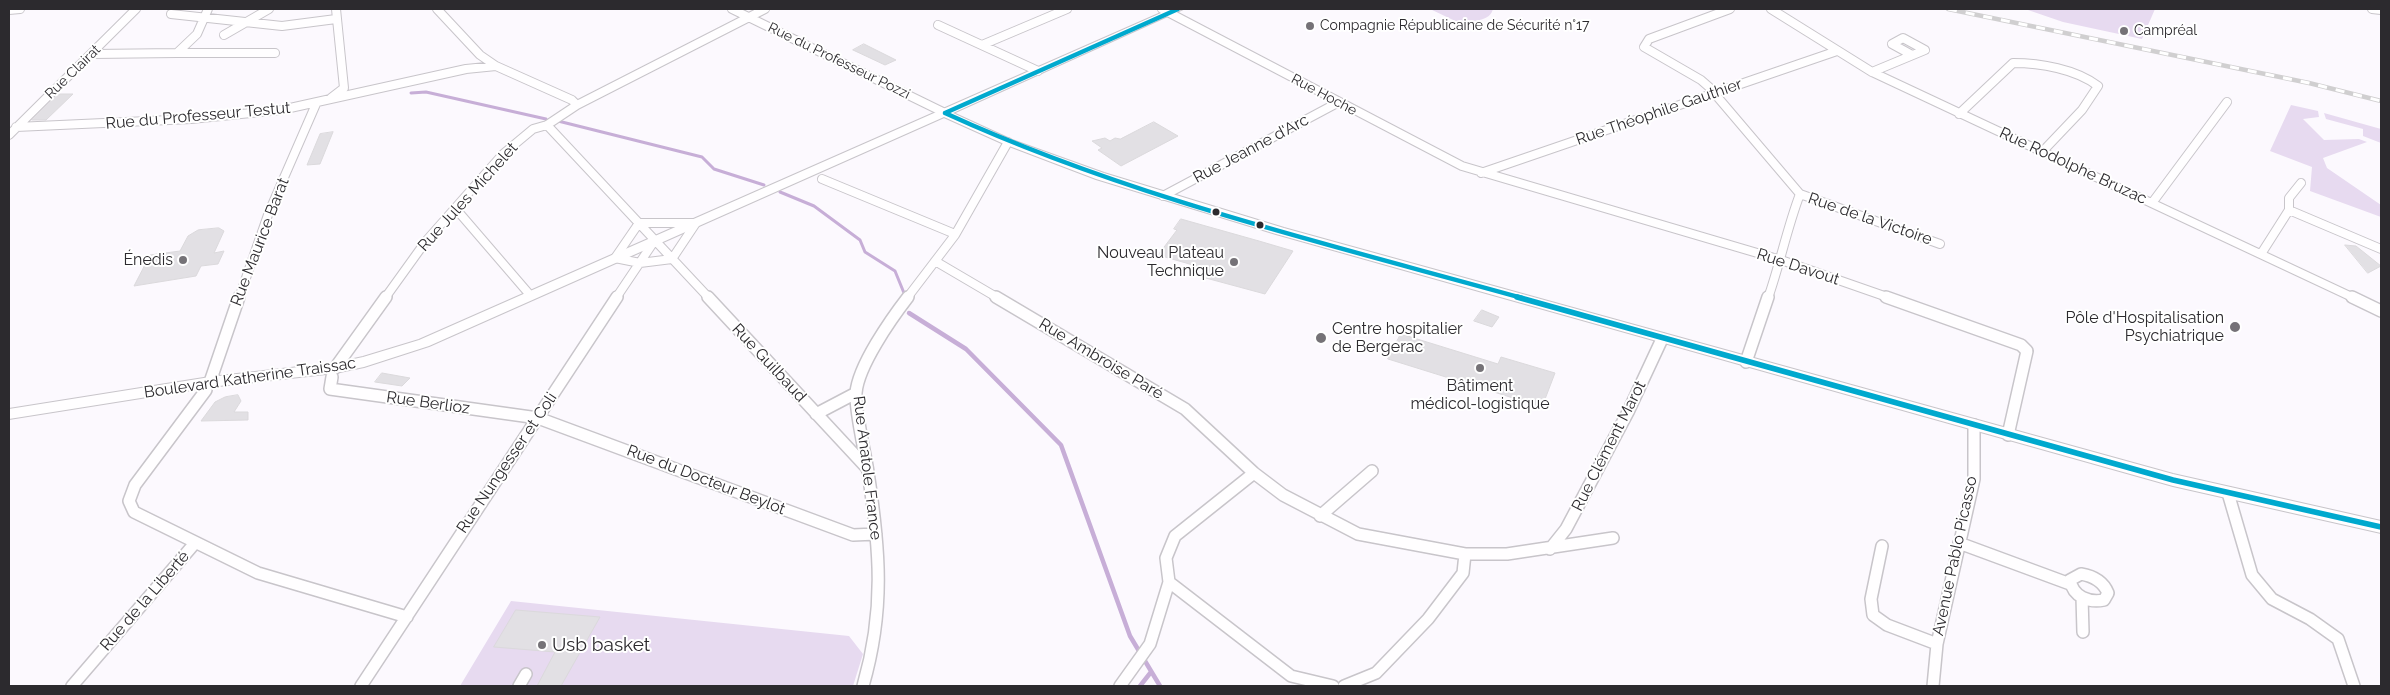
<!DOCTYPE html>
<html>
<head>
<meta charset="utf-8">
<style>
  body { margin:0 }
  #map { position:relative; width:2390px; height:695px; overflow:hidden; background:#fcf9fe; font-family:Raleway,sans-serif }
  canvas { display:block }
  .frame { position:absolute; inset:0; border:10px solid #2c2a2e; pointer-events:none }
</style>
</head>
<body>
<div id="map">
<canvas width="2390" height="695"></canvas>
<div class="frame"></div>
</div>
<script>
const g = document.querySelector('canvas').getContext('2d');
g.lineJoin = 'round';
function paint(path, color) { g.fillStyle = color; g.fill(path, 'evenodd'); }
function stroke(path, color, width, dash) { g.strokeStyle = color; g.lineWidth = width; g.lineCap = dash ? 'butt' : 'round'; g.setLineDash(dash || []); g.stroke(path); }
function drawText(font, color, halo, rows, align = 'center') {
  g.font = font + ' Raleway,sans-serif'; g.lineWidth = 4; g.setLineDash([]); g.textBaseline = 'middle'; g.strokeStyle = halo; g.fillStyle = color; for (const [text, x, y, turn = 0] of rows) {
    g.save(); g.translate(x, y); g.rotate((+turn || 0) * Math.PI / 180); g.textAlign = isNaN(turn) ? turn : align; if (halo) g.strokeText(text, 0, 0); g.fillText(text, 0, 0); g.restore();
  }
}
paint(new Path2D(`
  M 1430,9 L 1493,9 C 1490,21 1475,21 1465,21 L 1475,26 L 1470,28 Z
  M 2155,9 L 2142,39 L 2063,22 L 2028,10 Z
  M 2291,105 L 2318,111 L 2319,117 L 2303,119 L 2324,140 L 2359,139 L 2367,142 L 2323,158 L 2327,168 L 2381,205 L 2381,217 L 2310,191 L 2312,167 L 2270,151 Z
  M 2324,113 L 2381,129 L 2381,143 L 2363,136 L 2363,129 L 2326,119 Z
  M 511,601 L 849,636 L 863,654 L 853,686 L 460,686 Z`), '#e7daf0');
stroke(new Path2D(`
  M 411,93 L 426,92 L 546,119
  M 558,121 L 702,157 L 714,169 L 764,185
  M 780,192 L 814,206 L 860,240 L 865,252 L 895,271 L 904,293`), '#c7aed7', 3);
stroke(new Path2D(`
  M 909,313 L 966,349 L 1061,445 L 1130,636 L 1160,686
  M 1140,686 L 1151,672`), '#c7aed7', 4.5);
const building = new Path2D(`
  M 864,44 L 896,60 L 885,65 L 853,50 Z
  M 58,94 L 73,94 L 46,120 L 32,120 Z
  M 1154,122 L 1178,136 L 1121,166 L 1098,150 L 1102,148 L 1092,141 L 1105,138 L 1110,141 L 1115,138 L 1120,139 Z
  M 333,132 L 320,164 L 307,165 L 320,134 Z
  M 1181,219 L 1259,241 L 1293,251 L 1265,294 L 1202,277 L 1207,269 L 1158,255 L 1177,230 L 1174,229 Z
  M 219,228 L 224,231 L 214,253 L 224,251 L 218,264 L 201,266 L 196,276 L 134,286 L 150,255 L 180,251 L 188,236 L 198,230 Z
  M 2345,245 L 2356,246 L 2381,266 L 2368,273 Z
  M 1482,310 L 1499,317 L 1492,327 L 1474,321 Z
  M 1401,334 L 1498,364 L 1501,357 L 1555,373 L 1542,407 L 1388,359 Z
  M 382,373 L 410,378 L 402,386 L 375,382 Z
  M 238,395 L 241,401 L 234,412 L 248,412 L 248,420 L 201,421 L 215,402 L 225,397 Z
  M 516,610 L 600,617 L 561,686 L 537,686 L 555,652 L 494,647 Z`);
paint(building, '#e2e0e4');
stroke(building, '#dbd9dc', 1);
const streetFar1 = new Path2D(`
  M 437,9 L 480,55 L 496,66 L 572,100 L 577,105
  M 732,9 L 945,113
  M 1162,9 L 1462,166 L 1781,260 L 1890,298
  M 1730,9 L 1649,39 L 1644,47 L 1701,80 L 1709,87 L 1800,194 C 1787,228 1780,264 1768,298
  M 1771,9 L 1872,72 L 2354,298
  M 2372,9 L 2381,10
  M 9,10 L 20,9
  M 171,14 L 282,26 L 336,19
  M 938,25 L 1038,71
  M 224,35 L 269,9
  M 982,45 L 1067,9
  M 177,53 L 275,53
  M 93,54 L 177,53 L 197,34 L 208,9
  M 1872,72 L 1925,50 L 1903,38 L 1892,44 L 1912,55
  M 331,98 L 344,88 L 336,9
  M 1959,114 L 2013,63 C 2040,63 2076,69 2098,86 L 2082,110 L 2042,152
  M 547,125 L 709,298
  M 16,127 L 191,119 L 281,110 L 466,69 L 496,66
  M 9,135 L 136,9
  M 1481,173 L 1837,51
  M 822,179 L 955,234
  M 1800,194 L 1940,244
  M 1163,196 L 1339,102
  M 2152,203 L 2227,102
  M 456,209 L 530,295
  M 2289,210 L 2381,249
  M 639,223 L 696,223 L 672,259 L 640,263 L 615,258 Z
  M 2261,254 L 2289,210 L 2289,198 L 2301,183
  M 935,261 L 998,298
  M 239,298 L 269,212 L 316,104
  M 385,298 L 426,241 L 503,154 L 533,129 L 547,125 L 577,105 L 765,9
  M 616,298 L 655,240
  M 907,298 L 955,235 L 1008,142`);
const street = new Path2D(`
  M 708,297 L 866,467
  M 996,297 L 1185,409 L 1254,473 L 1283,495 L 1358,534 L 1465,554 L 1507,554 L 1613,538
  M 1886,297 L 2021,345 L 2027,351 L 2008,435
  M 2352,297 L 2381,311
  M 1746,362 L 1768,297
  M 335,368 L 386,297
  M 332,377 L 330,389 L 538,418 L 853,535 L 876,534
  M 210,382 L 239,297
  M 206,390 L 135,485 L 129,501 L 134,512 L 258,573 L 407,617
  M 816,414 L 856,393
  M 2228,493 L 2252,575 L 2272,599 L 2310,619 L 2338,639 L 2354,686
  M 1320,516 L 1372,471
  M 1959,543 L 2070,584
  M 1882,546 L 1871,599 L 1873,615 L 1887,625 L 1937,644
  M 1550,549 L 1566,529 L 1628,412 L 1662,339
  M 2081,574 C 2093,576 2103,581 2108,593 L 2104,600 C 2089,603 2073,597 2070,580 Z
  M 1169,582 L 1291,676 L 1333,686
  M 2082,597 L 2083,632
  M 72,686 L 195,543
  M 361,686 L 617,297
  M 519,686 L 526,674
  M 863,686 C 885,610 880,550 868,472 C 865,451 855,413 856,393 C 858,366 891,319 908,297
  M 1120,686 L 1150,644 L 1169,582 L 1166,558 L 1175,536 L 1254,473
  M 1344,686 L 1376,673 L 1428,619 L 1463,573 L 1465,554
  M 1933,686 L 1937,644 L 1974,479 L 1974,425`);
const secondary = new Path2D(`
  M 1170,9 L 1183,9 L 953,113 L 1012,140 L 1104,173 L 1284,228 L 2173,474 L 2381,521 L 2381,533 L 2173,486 L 1276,234 L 1096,179 L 1004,144 L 944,117 L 429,346 L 364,367 L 335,373 L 210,387 L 9,419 L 9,409 L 210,377 L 335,363 L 363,357 L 419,340 Z`);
stroke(streetFar1, '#c8c5ca', 10);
stroke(street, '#c8c5ca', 14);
stroke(secondary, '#c8c5ca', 2);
stroke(streetFar1, '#fffeff', 8);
stroke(street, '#fffeff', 11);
paint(secondary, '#fffeff');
const rail = new Path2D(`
  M 1948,9 L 2309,83 L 2381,101`);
stroke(rail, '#d0cfd0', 4.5);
stroke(rail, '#fff', 3, [9]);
stroke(new Path2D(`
  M 945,113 C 1128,197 1328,244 1522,298
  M 945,113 L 1178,9`), '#00a9ce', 4.5);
stroke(new Path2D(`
  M 1517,297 L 2173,480 L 2381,527`), '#00a9ce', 5.5);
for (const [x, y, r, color] of [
  [1310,26,5,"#757277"],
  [2124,31,5,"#757277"],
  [1216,212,4.5,"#2c2a2e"],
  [1260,225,4.5,"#2c2a2e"],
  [183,260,5,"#757277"],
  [1234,262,5,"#757277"],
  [2235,327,6,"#757277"],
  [1321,338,6,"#757277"],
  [1480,368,5,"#757277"],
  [542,645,5,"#757277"]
]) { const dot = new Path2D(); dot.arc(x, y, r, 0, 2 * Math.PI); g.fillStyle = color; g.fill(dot); stroke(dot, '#fff', 2); }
drawText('14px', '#2c2a2e', '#fff', [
  ["Compagnie Républicaine de Sécurité n°17",1320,26],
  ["Campréal",2134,31]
], 'left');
drawText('14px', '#2c2a2e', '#fff', [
  ["Rue du Professeur Pozzi",839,61,26],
  ["Rue Clairat",73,72,-44],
  ["Rue Hoche",1324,95,28]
]);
drawText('16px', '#2c2a2e', '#fff', [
  ["Rue Théophile Gauthier",1659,112,-19],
  ["Rue du Professeur Testut",198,116,-5],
  ["Rue Jeanne d'Arc",1251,149,-28],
  ["Rue Rodolphe Bruzac",2073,166,25],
  ["Rue Jules Michelet",468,197,-48],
  ["Rue de la Victoire",1870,219,19],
  ["Rue Maurice Barat",260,242,-69],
  ["Rue Davout",1798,267,18],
  ["Rue Ambroise Paré",1101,359,31],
  ["Rue Guilbaud",769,363,47],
  ["Boulevard Katherine Traissac",250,378,-8],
  ["Rue Berlioz",428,403,8],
  ["Rue Clément Marot",1609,446,-63],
  ["Rue Nungesser et Coli",507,463,-56],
  ["Rue Anatole France",867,468,83],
  ["Rue du Docteur Beylot",706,480,21],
  ["Avenue Pablo Picasso",1955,556,-78],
  ["Rue de la Liberté",145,601,-49]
]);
drawText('16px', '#2c2a2e', '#fff', [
  ["Nouveau Plateau",1224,253],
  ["Technique",1224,271],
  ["Énedis",173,260],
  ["Pôle d'Hospitalisation",2224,318],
  ["Psychiatrique",2224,336],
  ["Centre hospitalier",1332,329,"left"],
  ["de Bergerac",1332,347,"left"],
  ["Bâtiment",1480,386,"center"],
  ["médicol-logistique",1480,404,"center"]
], 'right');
drawText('19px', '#2c2a2e', '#fff', [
  ["Usb basket",552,645]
], 'left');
</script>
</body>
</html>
